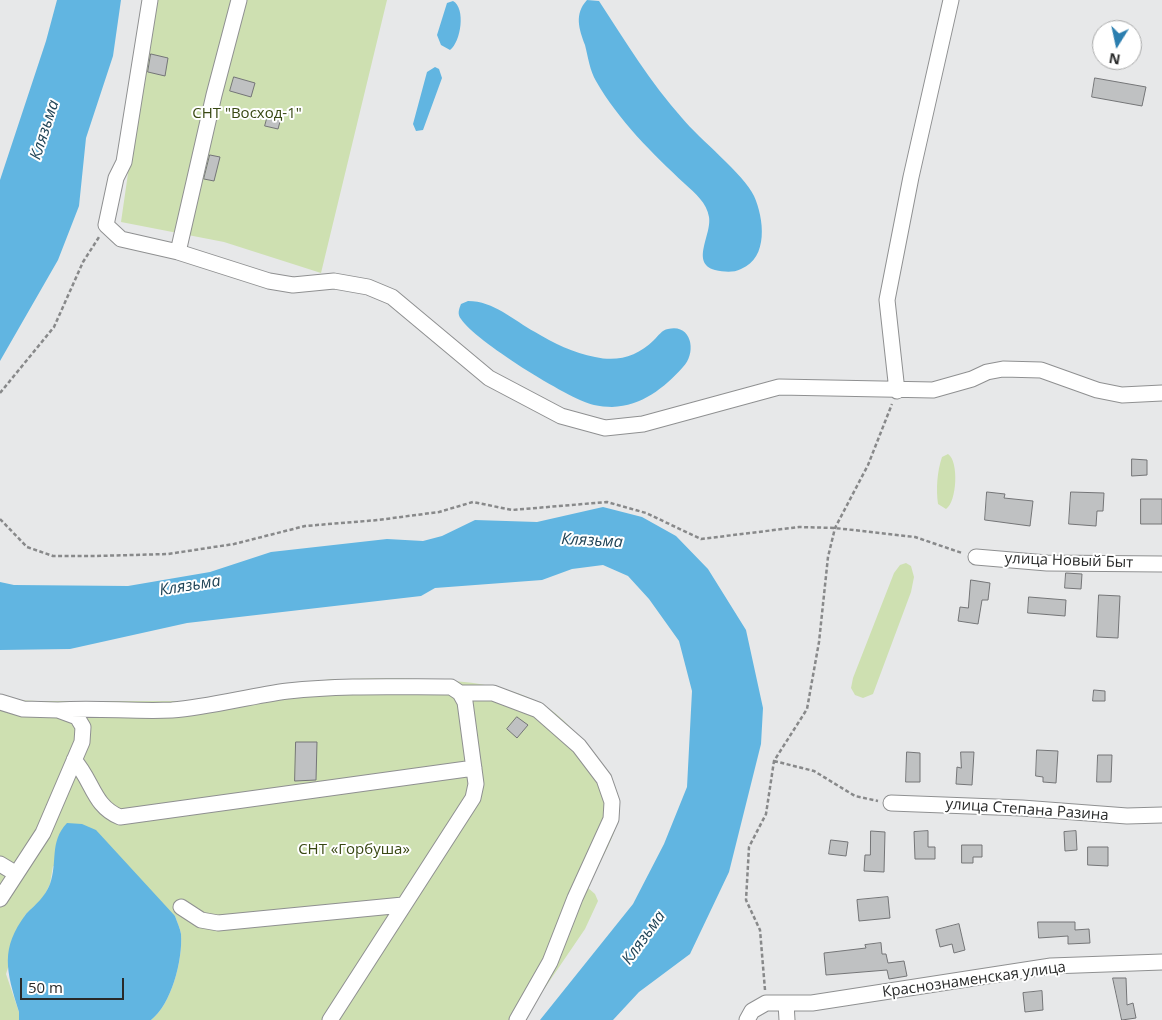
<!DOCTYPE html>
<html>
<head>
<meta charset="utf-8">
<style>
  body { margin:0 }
  #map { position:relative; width:1162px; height:1020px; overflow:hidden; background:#e7e8e9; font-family:"Open Sans",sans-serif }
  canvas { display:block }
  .north { position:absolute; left:1092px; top:20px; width:50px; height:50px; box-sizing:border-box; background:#fff; border:1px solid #a9aaaa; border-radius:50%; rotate:190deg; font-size:14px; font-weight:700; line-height:20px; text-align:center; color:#292a2a }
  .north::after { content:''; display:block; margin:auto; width:18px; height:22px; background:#2b7eaf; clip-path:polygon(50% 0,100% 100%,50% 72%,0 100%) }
  .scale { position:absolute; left:20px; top:978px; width:104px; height:22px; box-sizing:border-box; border:2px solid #292a2a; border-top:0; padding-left:6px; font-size:15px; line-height:18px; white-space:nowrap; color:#292a2a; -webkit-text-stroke:4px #fff; paint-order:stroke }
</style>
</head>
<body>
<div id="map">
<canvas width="1162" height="1020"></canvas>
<div class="north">N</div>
<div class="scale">50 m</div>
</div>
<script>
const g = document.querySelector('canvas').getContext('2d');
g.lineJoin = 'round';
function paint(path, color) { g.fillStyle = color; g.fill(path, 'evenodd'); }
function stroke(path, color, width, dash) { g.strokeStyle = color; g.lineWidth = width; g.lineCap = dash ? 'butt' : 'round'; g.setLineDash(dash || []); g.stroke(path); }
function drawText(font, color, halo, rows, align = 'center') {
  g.font = font + ' "Open Sans",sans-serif'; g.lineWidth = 4; g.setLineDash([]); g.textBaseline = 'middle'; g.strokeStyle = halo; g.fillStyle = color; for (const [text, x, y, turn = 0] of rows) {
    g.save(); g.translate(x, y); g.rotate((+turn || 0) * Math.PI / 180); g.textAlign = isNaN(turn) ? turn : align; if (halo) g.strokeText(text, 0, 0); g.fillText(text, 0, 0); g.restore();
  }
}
paint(new Path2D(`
  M 153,0 L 387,0 L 321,273 L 224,242 L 121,222 Z
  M 948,454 C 959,461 957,502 946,509 L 938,504 C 936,489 937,472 942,457 Z
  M 906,563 L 911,566 L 914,577 L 911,592 L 873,694 L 863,698 L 855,695 L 851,688 L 853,678 L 894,573 L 900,565 Z
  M 333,679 C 396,679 487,673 542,704 C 561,715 577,734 592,750 C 602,762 621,791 620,807 C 618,834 599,863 587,887 L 595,894 L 598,901 L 585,929 L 523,1020 L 151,1020 C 171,1005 183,960 181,934 C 180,928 177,922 175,916 L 53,866 L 50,884 L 43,898 L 25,915 L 6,974 L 19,1012 L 19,1020 L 0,1020 L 0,695 L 16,700 L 38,701 L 190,701 L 247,690 Z`), '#cee0b1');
paint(new Path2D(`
  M 57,0 L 121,0 L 113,56 L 86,138 L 79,206 L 58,260 L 0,361 L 0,180 L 46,41 Z
  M 587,0 L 599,1 C 625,41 650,82 682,118 C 699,139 744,174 754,196 C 764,218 769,258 741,269 C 733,273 724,272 715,270 C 690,263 712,235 709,217 C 707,203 695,193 685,184 C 652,153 619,121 596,81 C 590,71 588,57 585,45 C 579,29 574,14 587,0 Z
  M 453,1 C 466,8 461,42 450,50 L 441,45 L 437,35 L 447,3 Z
  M 435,67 L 439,69 L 442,78 L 423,130 L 416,131 L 413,124 L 427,72 Z
  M 468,301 C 494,301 513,320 535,332 C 553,343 574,353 595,357 C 617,362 637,357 654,340 C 658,336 662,330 668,329 C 692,323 697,353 683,367 C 664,388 642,406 612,407 C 607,407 599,406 594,405 C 568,399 474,340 461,319 C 457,314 459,309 461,304 Z
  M 603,507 L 642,517 L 676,536 L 708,569 L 746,630 L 763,708 L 761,744 L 729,872 L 690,954 L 639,992 L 613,1020 L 540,1020 L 633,904 L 664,844 L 687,787 L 692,691 L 679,641 L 649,599 L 628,576 L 603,565 L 572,569 L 542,580 L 435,588 L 421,596 L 187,623 L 70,649 L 0,650 L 0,582 L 14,585 L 128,586 L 210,572 L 271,552 L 387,539 L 423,541 L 442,536 L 475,520 L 537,522 Z
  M 67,823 L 82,824 L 96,830 L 175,916 C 177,922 180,928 181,934 C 183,960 171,1005 151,1020 L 19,1020 L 19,1012 C 6,970 0,949 26,914 C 36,904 45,897 50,884 C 58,862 49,842 67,823 Z`), '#61b5e1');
const building = new Path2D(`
  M 151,54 L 168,58 L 165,76 L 148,72 Z
  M 234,77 L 255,83 L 251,97 L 230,91 Z
  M 1095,78 L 1146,87 L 1142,106 L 1092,97 Z
  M 268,115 L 281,118 L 278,129 L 265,126 Z
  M 210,155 L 220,157 L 214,181 L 204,179 Z
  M 1132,459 L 1147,460 L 1147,475 L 1132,476 Z
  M 987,492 L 1005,494 L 1004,498 L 1033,501 L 1030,526 L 985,520 Z
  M 1071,492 L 1104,493 L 1103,511 L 1097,511 L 1096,526 L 1069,524 Z
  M 1141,499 L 1162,499 L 1162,524 L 1141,524 Z
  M 1066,573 L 1082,574 L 1081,589 L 1065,588 Z
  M 971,580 L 990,583 L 988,600 L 982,600 L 978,624 L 958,621 L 960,607 L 968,608 Z
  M 1099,595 L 1120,596 L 1118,638 L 1097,637 Z
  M 1029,597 L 1066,600 L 1065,616 L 1028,613 Z
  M 1094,690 L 1105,691 L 1105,701 L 1093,701 Z
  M 517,717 L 528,725 L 517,738 L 507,729 Z
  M 296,742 L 317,742 L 316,780 L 295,781 Z
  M 1037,750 L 1058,751 L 1056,783 L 1043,782 L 1043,777 L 1036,776 Z
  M 907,752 L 920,753 L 920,782 L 906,782 Z
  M 961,752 L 974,752 L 972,785 L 956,784 L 957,767 L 961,768 Z
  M 1098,755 L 1112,755 L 1111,782 L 1097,782 Z
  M 871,831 L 885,832 L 884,872 L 864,871 L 865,855 L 870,855 Z
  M 928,831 L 928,847 L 935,847 L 935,859 L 915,859 L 914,832 Z
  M 1076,831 L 1077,850 L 1065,851 L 1064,832 Z
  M 831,840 L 848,842 L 846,856 L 829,854 Z
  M 962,845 L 982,845 L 982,857 L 973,857 L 973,863 L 962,863 Z
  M 1088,847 L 1108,847 L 1108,866 L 1088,865 Z
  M 888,897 L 890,918 L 859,921 L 857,900 Z
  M 1038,922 L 1075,922 L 1075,930 L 1089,929 L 1090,943 L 1068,944 L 1068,936 L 1039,938 Z
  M 959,924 L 965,950 L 954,953 L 952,944 L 940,947 L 936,930 Z
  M 881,943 L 882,954 L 886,954 L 888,963 L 904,961 L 907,976 L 889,979 L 887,970 L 826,975 L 824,953 L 866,948 L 865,945 Z
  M 1113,978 L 1126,978 L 1127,1005 L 1133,1003 L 1136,1018 L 1122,1020 Z
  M 1042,991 L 1043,1010 L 1025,1012 L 1023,993 Z`);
paint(building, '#bfc1c2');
stroke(building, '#747577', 1);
const minor = new Path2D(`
  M 150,0 L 124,162 L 116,178 L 106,225 L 121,239 L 178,252 L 269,281 L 293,285 L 334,281 L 368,287 L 392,297 L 489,378 L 561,416 L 605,428 L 643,424 L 779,387 L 933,390 L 972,379 L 987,372 L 1003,369 L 1041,370 L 1097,390 L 1122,395 L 1162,393
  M 178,252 L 214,95 L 239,0
  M 897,391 L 887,300 L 911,177 L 951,0
  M 976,557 L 1047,563 L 1162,564
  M 460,693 L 493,693 L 538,710 L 579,746 L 604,779 L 612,802 L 611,819 L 575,898 L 550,962 L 517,1020
  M 0,702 L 23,709 L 58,710 L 77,717 L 83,727 L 82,742 L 43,833 L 0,899
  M 58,710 C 96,707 134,712 172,710 C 211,707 249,696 288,691 C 342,685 396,687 451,687 L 460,693 L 465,702 L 476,784 L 473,798 L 330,1020
  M 74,760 C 93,781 93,806 120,817 L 474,768
  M 891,803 L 1022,808 L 1127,816 L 1162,815
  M 0,864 L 15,873
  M 181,907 L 201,920 L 218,923 L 403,905
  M 786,1003 L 787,1020
  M 747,1020 L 752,1011 L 766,1003 L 812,1003 L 1051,966 L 1162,962`);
stroke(minor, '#8f9091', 17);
stroke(new Path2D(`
  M 0,393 L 54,327 L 83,262 L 99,237
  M 0,519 L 27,547 L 53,556 L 96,556 L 168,554 L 234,544 L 305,526 L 378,520 L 439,512 L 473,502 L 512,510 L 607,502 L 646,513 L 701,539 L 799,527 L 835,528 L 915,537 L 962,553
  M 774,761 L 814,771 L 855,796 L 878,801
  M 765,990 L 760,930 L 746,900 L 749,847 L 766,814 L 774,761 L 807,709 L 819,642 L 828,557 L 835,528 L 868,465 L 892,404`), '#88898a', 2.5, [4, 2.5]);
stroke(minor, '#fff', 15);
drawText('15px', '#384812', '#fff', [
  ["СНТ \"Восход-1\"",247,114],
  ["СНТ «Горбуша»",354,850]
]);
drawText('15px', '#292a2a', '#fff', [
  ["улица Новый Быт",1069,561,2],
  ["улица Степана Разина",1027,810,4],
  ["Краснознаменская улица",974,980,-8]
]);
drawText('italic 16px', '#214558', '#fff', [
  ["Клязьма",45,130,-72],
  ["Клязьма",592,541,3],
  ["Клязьма",190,586,-9],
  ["Клязьма",644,938,-54]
]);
</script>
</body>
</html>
